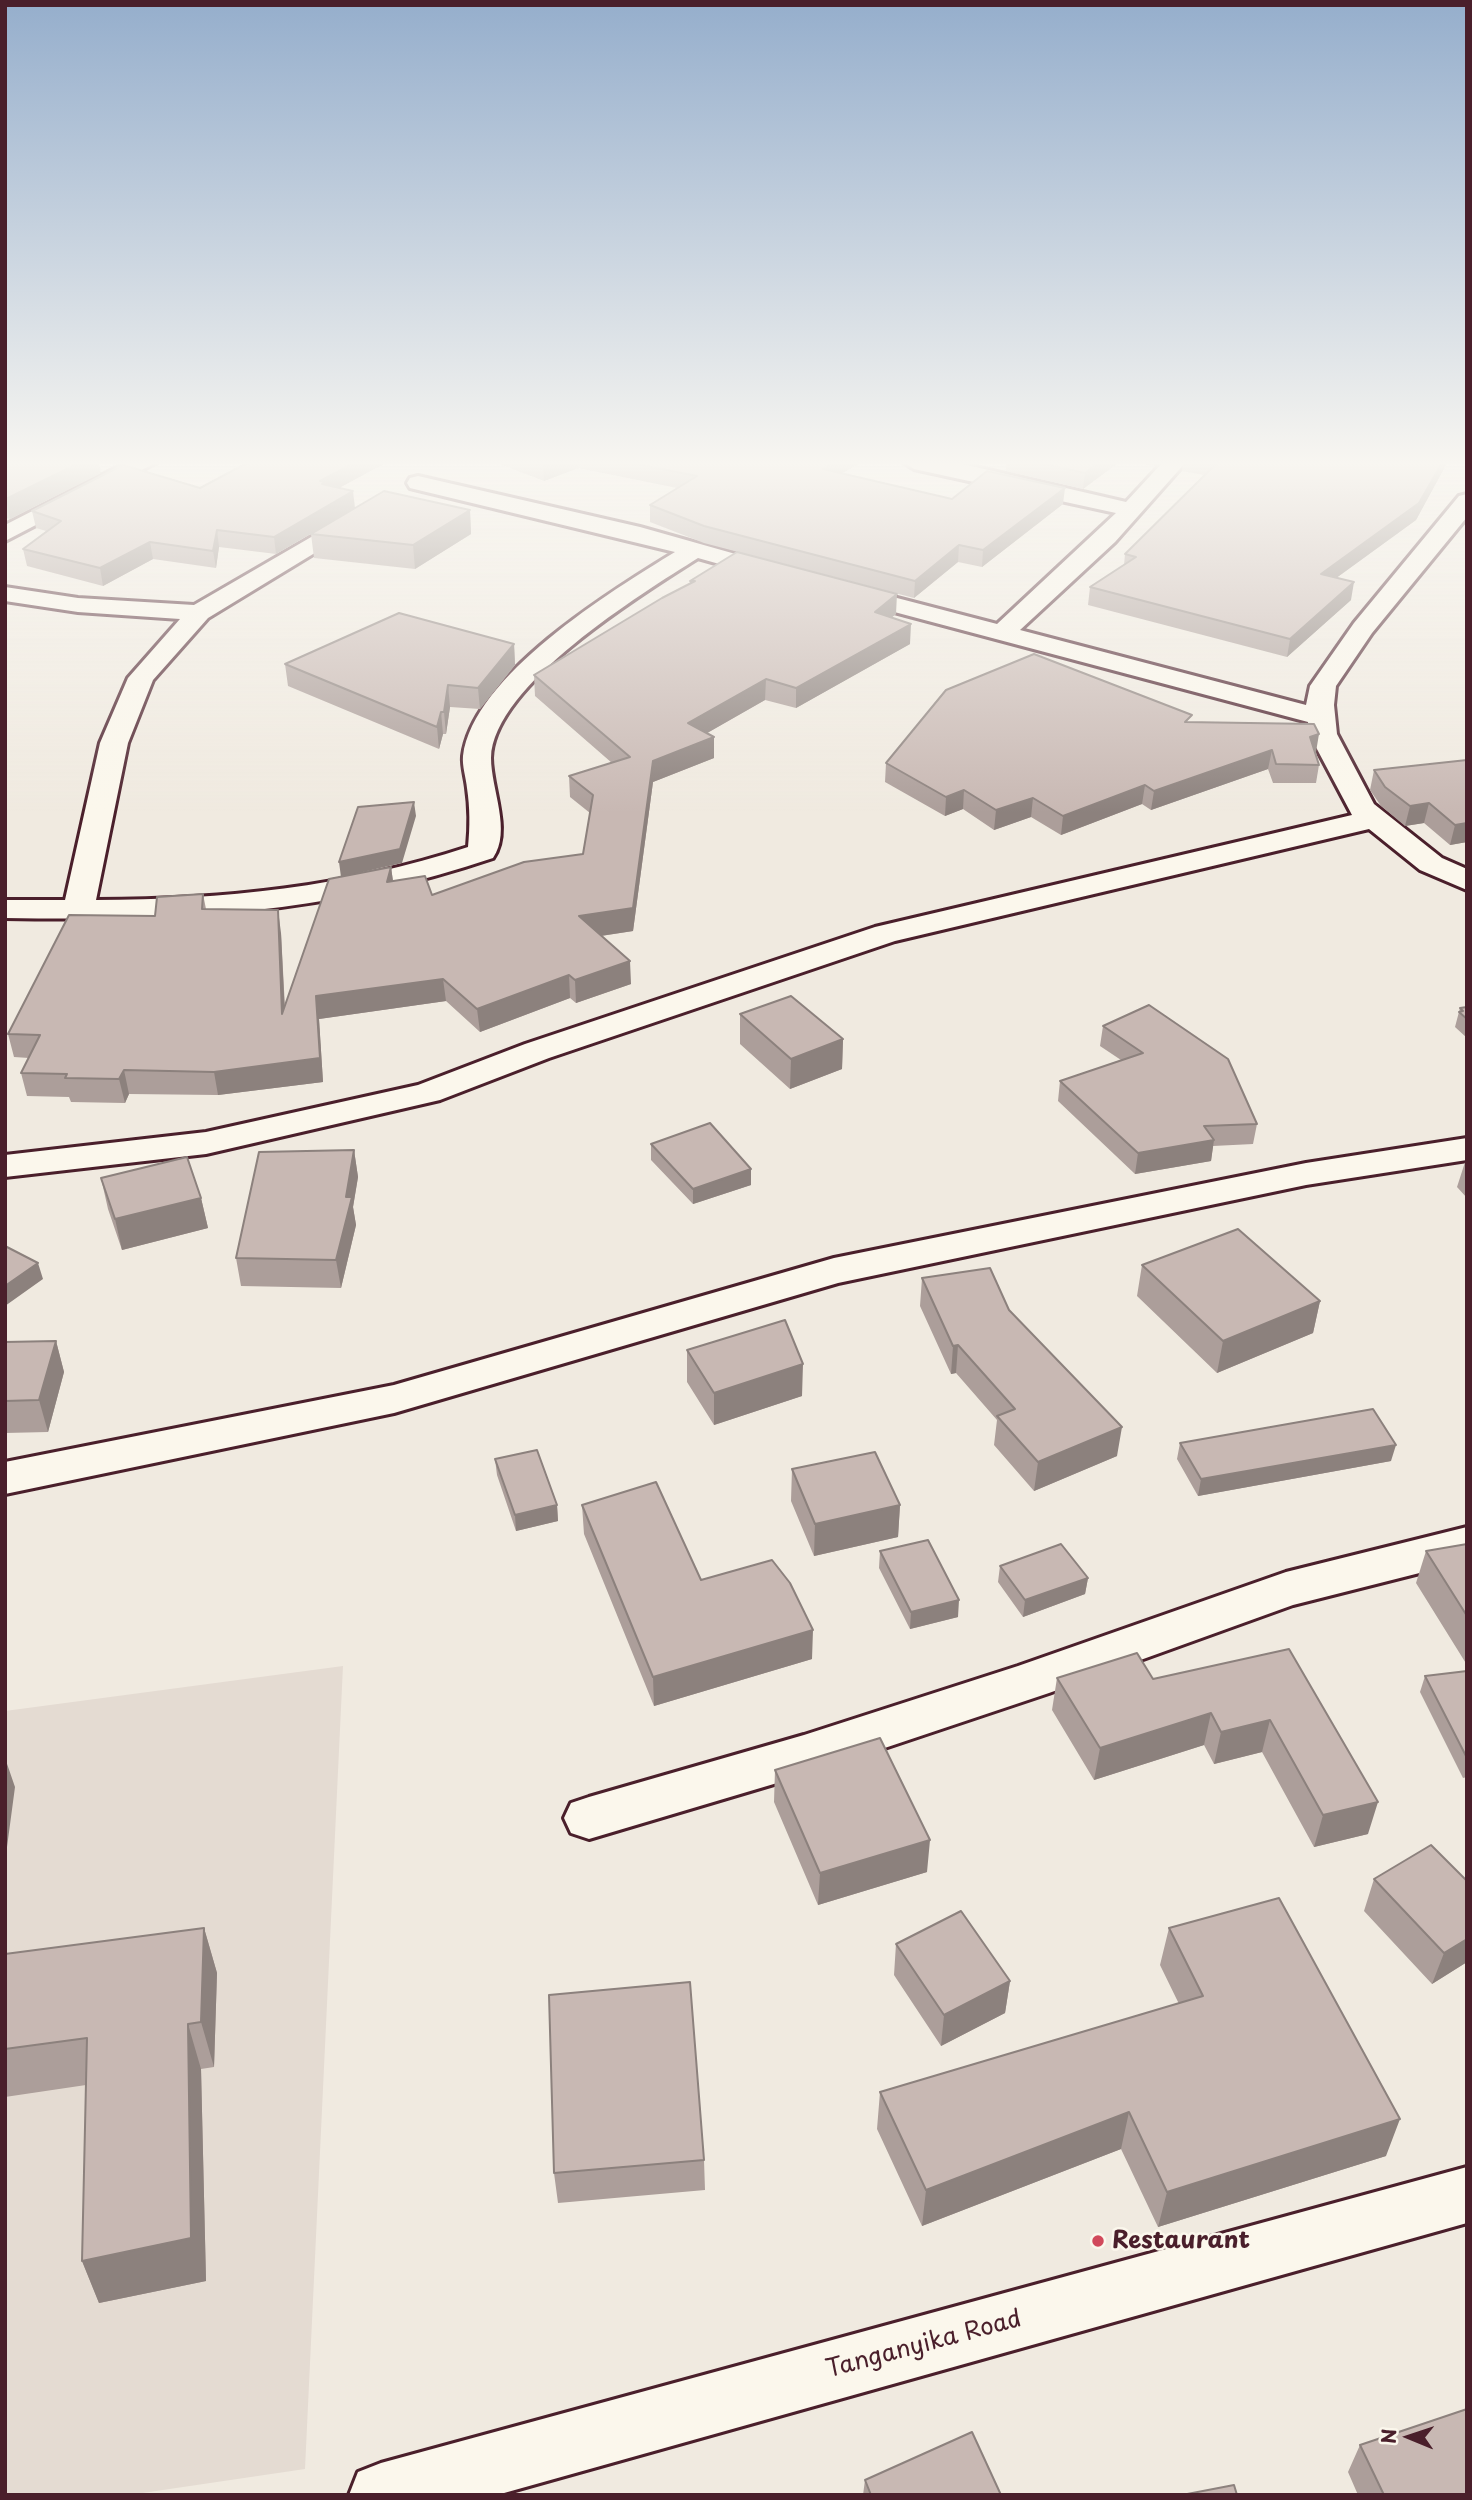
<!DOCTYPE html>
<html>
<head>
<meta charset="utf-8">
<style>
  body { margin:0 }
  #map { position:relative; width:1472px; height:2500px; overflow:hidden; background:#f0eae0; font-family:"Playpen Sans",sans-serif }
  canvas { display:block }
  .frame { position:absolute; inset:0; border:7px solid #4a1f2b; pointer-events:none }
  .north { position:absolute; left:1374px; top:2402px; width:70px; height:70px; -webkit-text-stroke:5px #fbf7ec; paint-order:stroke; rotate:272deg; font-size:19px; font-weight:700; line-height:28px; text-align:center; color:#4a1f2b }
  .north::after { content:''; display:block; margin:auto; width:24px; height:32px; background:#4a1f2b; clip-path:polygon(50% 0,100% 100%,50% 72%,0 100%) }
</style>
</head>
<body>
<div id="map">
<canvas width="1472" height="2500"></canvas>
<div class="frame"></div>
<div class="north">N</div>
</div>
<script>
const g = document.querySelector('canvas').getContext('2d');
g.lineJoin = 'round';
function paint(path, color) { g.fillStyle = color; g.fill(path, 'evenodd'); }
function stroke(path, color, width, dash) { g.strokeStyle = color; g.lineWidth = width; g.lineCap = dash ? 'butt' : 'round'; g.setLineDash(dash || []); g.stroke(path); }
function drawText(font, color, halo, rows, align = 'center') {
  g.font = font + ' "Playpen Sans",sans-serif'; g.lineWidth = 5; g.setLineDash([]); g.textBaseline = 'middle'; g.strokeStyle = halo; g.fillStyle = color; for (const [text, x, y, turn = 0] of rows) {
    g.save(); g.translate(x, y); g.rotate((+turn || 0) * Math.PI / 180); g.textAlign = isNaN(turn) ? turn : align; if (halo) g.strokeText(text, 0, 0); g.fillText(text, 0, 0); g.restore();
  }
}
paint(new Path2D(`
  M 343,1666 L 305,2469 L 129,2495 L 5,2495 L 5,1711 Z`), '#e4dbd2');
const minor = new Path2D(`
  M 128,462 L 157,462 L 5,541 L 5,525 Z
  M 903,462 L 954,462 L 1126,502 L 1163,462 L 1186,462 L 1115,542 L 1020,630 L 1306,705 L 1310,686 L 1354,623 L 1459,496 L 1467,494 L 1467,517 L 1372,633 L 1336,686 L 1334,705 L 1337,734 L 1374,804 L 1442,858 L 1467,869 L 1467,890 L 1420,870 L 1369,829 L 895,941 L 549,1058 L 440,1100 L 206,1154 L 5,1177 L 5,1155 L 206,1132 L 418,1085 L 525,1044 L 875,927 L 1352,815 L 1309,734 L 1308,722 L 838,597 L 835,592 L 838,587 L 847,585 L 997,624 L 1116,513 L 914,469 Z
  M 418,476 L 640,527 L 785,568 L 788,573 L 785,578 L 776,580 L 698,558 C 641,594 493,685 491,758 C 491,789 512,831 493,858 C 325,915 180,921 5,918 L 5,900 L 65,900 L 100,743 L 128,678 L 180,619 L 78,612 L 5,601 L 5,587 L 78,598 L 194,605 L 356,511 L 364,513 L 368,518 L 364,523 L 208,618 L 153,680 L 128,743 L 96,900 C 223,900 346,887 468,847 C 470,827 470,808 467,788 C 466,778 462,766 463,756 C 473,676 611,591 675,552 L 410,488 L 407,483 L 410,478 Z
  M 1467,1138 L 1467,1160 L 1306,1185 L 838,1283 L 394,1413 L 5,1494 L 5,1462 L 394,1385 L 834,1258 L 1306,1163 Z
  M 1467,1527 L 1467,1561 L 1293,1605 L 1049,1693 L 804,1775 L 589,1839 L 571,1833 L 564,1818 L 571,1803 L 589,1797 L 804,1735 L 1018,1666 L 1286,1572 Z`);
const tertiary = new Path2D(`
  M 1467,2167 L 1467,2223 L 497,2495 L 349,2495 L 358,2472 L 381,2463 Z`);
stroke(minor, '#4a1f2b', 6);
stroke(tertiary, '#4a1f2b', 6);
paint(minor, '#fbf7ec');
paint(tertiary, '#fbf7ec');
paint(new Path2D(`
  M 5,463 L 101,473 L 10,519 L 5,518 Z
  M 247,463 L 385,463 L 339,488 L 355,508 L 276,554 L 219,547 L 216,568 L 153,559 L 103,586 L 27,566 L 23,549 L 46,531 L 36,528 L 32,511 L 200,488 Z
  M 497,463 L 860,463 L 842,473 L 952,499 L 1063,504 L 982,567 L 958,562 L 914,598 L 704,543 L 650,522 L 650,505 L 677,488 L 578,468 L 544,481 Z
  M 1006,463 L 1118,463 L 1083,489 L 1006,471 Z
  M 1138,463 L 1160,463 L 1156,466 Z
  M 1183,463 L 1447,463 L 1416,520 L 1336,578 L 1351,600 L 1287,657 L 1088,605 L 1090,587 L 1124,565 L 1125,554 L 1204,475 L 1182,471 Z
  M 470,510 L 471,534 L 415,569 L 314,558 L 311,534 Z
  M 690,581 L 896,614 L 892,617 L 910,644 L 796,708 L 765,700 L 707,733 L 714,758 L 653,782 L 633,931 L 601,936 L 631,984 L 576,1003 L 570,998 L 480,1032 L 446,1001 L 319,1019 L 323,1082 L 218,1095 L 129,1094 L 125,1103 L 71,1102 L 69,1097 L 27,1096 L 21,1073 L 29,1058 L 14,1057 L 8,1034 L 203,894 L 206,909 L 281,933 L 285,1008 L 391,867 L 393,881 L 432,895 L 583,854 L 590,813 L 570,797 L 569,776 L 612,763 L 535,696 L 534,675 L 690,584 Z
  M 514,644 L 515,665 L 480,709 L 450,707 L 446,734 L 443,734 L 439,749 L 288,686 L 285,664 Z
  M 1191,722 L 1316,752 L 1319,765 L 1316,783 L 1273,783 L 1268,769 L 1151,810 L 1142,804 L 1061,835 L 1031,817 L 994,830 L 963,809 L 945,816 L 885,782 L 886,763 Z
  M 1467,760 L 1467,842 L 1450,845 L 1424,823 L 1405,826 L 1381,806 L 1370,790 L 1374,770 Z
  M 1467,1007 L 1467,1038 L 1455,1027 L 1460,1008 Z
  M 740,1014 L 843,1039 L 842,1069 L 790,1089 L 740,1044 Z
  M 1103,1026 L 1257,1124 L 1253,1144 L 1213,1146 L 1211,1161 L 1135,1174 L 1058,1101 L 1060,1081 L 1121,1060 L 1100,1046 Z
  M 651,1144 L 751,1169 L 751,1185 L 693,1204 L 651,1160 Z
  M 354,1150 L 358,1177 L 353,1207 L 356,1225 L 341,1288 L 241,1286 L 236,1258 Z
  M 1467,1156 L 1467,1198 L 1457,1187 Z
  M 101,1178 L 201,1198 L 208,1228 L 122,1250 L 108,1209 Z
  M 1142,1265 L 1320,1301 L 1313,1333 L 1217,1373 L 1137,1296 Z
  M 922,1278 L 1009,1310 L 1117,1456 L 1034,1491 L 994,1445 L 997,1420 L 956,1373 L 951,1374 L 920,1306 Z
  M 56,1341 L 64,1372 L 48,1432 L 5,1433 L 5,1342 Z
  M 687,1350 L 802,1396 L 714,1425 L 687,1382 Z
  M 1180,1443 L 1391,1461 L 1198,1496 L 1177,1459 Z
  M 495,1459 L 557,1505 L 558,1521 L 516,1531 L 497,1475 Z
  M 792,1469 L 900,1505 L 898,1537 L 814,1556 L 791,1501 Z
  M 582,1505 L 701,1580 L 812,1659 L 654,1706 L 584,1534 Z
  M 1467,1544 L 1467,1665 L 1416,1583 L 1426,1551 Z
  M 880,1551 L 958,1617 L 910,1629 L 879,1568 Z
  M 1000,1566 L 1088,1578 L 1085,1594 L 1023,1617 L 998,1582 Z
  M 1289,1649 L 1368,1834 L 1314,1847 L 1262,1752 L 1214,1764 L 1204,1745 L 1094,1780 L 1052,1710 L 1057,1678 L 1153,1679 Z
  M 1467,1671 L 1467,1777 L 1463,1778 L 1420,1692 L 1425,1676 Z
  M 775,1770 L 927,1872 L 818,1905 L 774,1802 Z
  M 1374,1879 L 1467,1962 L 1432,1984 L 1364,1911 Z
  M 204,1928 L 217,1973 L 214,2067 L 201,2069 L 206,2281 L 99,2303 L 82,2261 L 86,2085 L 5,2097 L 5,1954 Z
  M 1169,1928 L 1386,2156 L 1158,2227 L 1121,2149 L 922,2226 L 877,2129 L 880,2092 L 1179,2004 L 1160,1965 Z
  M 896,1944 L 1010,1981 L 1005,2013 L 941,2046 L 894,1975 Z
  M 704,2160 L 705,2190 L 558,2203 L 554,2173 Z
  M 1360,2445 L 1467,2495 L 1358,2495 L 1348,2472 Z
  M 865,2480 L 1001,2495 L 863,2495 Z`), '#ac9e9a');
paint(new Path2D(`
  M 79,463 L 99,463 L 101,473 L 10,519 L 6,499 Z
  M 354,463 L 385,463 L 328,494 L 320,481 Z
  M 548,463 L 578,463 L 578,468 L 544,481 L 543,464 Z
  M 834,463 L 860,463 L 822,485 L 823,469 Z
  M 1098,463 L 1118,463 L 1083,489 L 1085,473 Z
  M 1442,463 L 1447,463 L 1416,520 L 1317,592 L 1321,574 Z
  M 1065,488 L 1063,504 L 982,567 L 983,550 Z
  M 353,491 L 355,508 L 276,554 L 274,537 Z
  M 470,510 L 471,534 L 415,569 L 413,545 Z
  M 217,530 L 219,547 L 216,568 L 213,551 Z
  M 150,542 L 153,559 L 103,586 L 100,568 Z
  M 959,545 L 958,562 L 914,598 L 915,581 Z
  M 1354,582 L 1351,600 L 1287,657 L 1290,639 Z
  M 897,594 L 896,614 L 874,632 L 875,612 Z
  M 911,624 L 910,644 L 796,708 L 796,688 Z
  M 514,644 L 515,665 L 480,709 L 478,688 Z
  M 766,679 L 765,700 L 688,744 L 688,723 Z
  M 448,685 L 450,707 L 446,734 L 444,712 Z
  M 441,712 L 443,734 L 439,749 L 437,727 Z
  M 1319,734 L 1316,752 L 1306,756 L 1310,737 Z
  M 714,737 L 714,758 L 653,782 L 633,931 L 580,939 L 579,916 L 653,761 Z
  M 1272,750 L 1268,769 L 1151,810 L 1154,791 Z
  M 1145,785 L 1142,804 L 1061,835 L 1063,816 Z
  M 964,790 L 963,809 L 945,816 L 946,797 Z
  M 1033,798 L 1031,817 L 994,830 L 996,810 Z
  M 414,802 L 416,816 L 402,863 L 341,877 L 339,862 Z
  M 1429,803 L 1424,823 L 1405,826 L 1410,806 Z
  M 1467,823 L 1467,842 L 1450,845 L 1455,825 Z
  M 391,867 L 394,889 L 387,882 Z
  M 278,910 L 281,933 L 286,1037 L 282,1014 Z
  M 630,961 L 631,984 L 576,1003 L 575,980 Z
  M 569,975 L 570,998 L 480,1032 L 477,1009 Z
  M 443,979 L 446,1001 L 319,1019 L 323,1082 L 218,1095 L 214,1072 L 316,996 Z
  M 843,1039 L 842,1069 L 790,1089 L 791,1059 Z
  M 124,1070 L 129,1094 L 125,1103 L 119,1079 Z
  M 1214,1140 L 1211,1161 L 1135,1174 L 1138,1153 Z
  M 354,1150 L 358,1177 L 353,1207 L 356,1225 L 341,1288 L 336,1260 Z
  M 751,1169 L 751,1185 L 693,1204 L 693,1189 Z
  M 201,1198 L 208,1228 L 122,1250 L 115,1219 Z
  M 38,1263 L 43,1279 L 5,1306 L 5,1286 Z
  M 1320,1301 L 1313,1333 L 1217,1373 L 1223,1341 Z
  M 56,1341 L 64,1372 L 48,1432 L 39,1400 Z
  M 958,1345 L 956,1373 L 951,1374 L 953,1346 Z
  M 803,1364 L 802,1396 L 714,1425 L 714,1393 Z
  M 1122,1427 L 1117,1456 L 1034,1491 L 1038,1462 Z
  M 1396,1445 L 1391,1461 L 1198,1496 L 1201,1479 Z
  M 557,1505 L 558,1521 L 516,1531 L 515,1515 Z
  M 900,1505 L 898,1537 L 814,1556 L 815,1524 Z
  M 1088,1578 L 1085,1594 L 1023,1617 L 1025,1600 Z
  M 959,1600 L 958,1617 L 910,1629 L 911,1612 Z
  M 813,1630 L 812,1659 L 654,1706 L 653,1677 Z
  M 1211,1713 L 1204,1745 L 1094,1780 L 1100,1748 Z
  M 1270,1720 L 1262,1752 L 1214,1764 L 1221,1732 Z
  M 5,1758 L 15,1787 L 5,1862 Z
  M 1378,1802 L 1368,1834 L 1314,1847 L 1323,1815 Z
  M 930,1840 L 927,1872 L 818,1905 L 820,1873 Z
  M 204,1928 L 217,1973 L 214,2067 L 201,2022 Z
  M 1467,1939 L 1467,1962 L 1432,1984 L 1444,1953 Z
  M 1010,1981 L 1005,2013 L 941,2046 L 944,2015 Z
  M 188,2024 L 201,2069 L 206,2281 L 99,2303 L 82,2261 Z
  M 1129,2112 L 1121,2149 L 922,2226 L 926,2190 Z
  M 1400,2119 L 1386,2156 L 1158,2227 L 1167,2192 Z`), '#8c817d');
const building = new Path2D(`
  M 5,463 L 79,463 L 6,499 Z
  M 247,463 L 354,463 L 320,481 L 326,482 L 322,484 L 353,491 L 274,537 L 217,530 L 213,551 L 150,542 L 100,568 L 23,549 L 61,521 L 32,511 L 123,465 L 200,488 Z
  M 631,463 L 834,463 L 823,469 L 952,499 L 987,471 L 1065,488 L 983,550 L 959,545 L 915,581 L 704,526 L 650,505 L 697,476 Z
  M 1039,463 L 1098,463 L 1085,473 Z
  M 1217,463 L 1442,463 L 1419,503 L 1321,574 L 1354,582 L 1290,639 L 1090,587 L 1136,557 L 1125,554 Z
  M 384,491 L 470,510 L 413,545 L 311,534 Z
  M 737,552 L 897,594 L 875,612 L 911,624 L 796,688 L 766,679 L 688,723 L 714,737 L 653,761 L 633,908 L 579,916 L 630,961 L 575,980 L 569,975 L 477,1009 L 443,979 L 316,996 L 320,1058 L 214,1072 L 124,1070 L 119,1079 L 65,1078 L 67,1074 L 21,1073 L 40,1035 L 8,1034 L 69,915 L 155,916 L 157,897 L 203,894 L 202,909 L 278,910 L 282,1014 L 329,879 L 391,867 L 387,882 L 425,876 L 432,895 L 524,862 L 583,854 L 593,795 L 569,776 L 630,757 L 534,675 L 662,598 L 695,581 L 690,581 Z
  M 399,613 L 514,644 L 478,688 L 448,685 L 444,712 L 441,712 L 437,727 L 285,664 Z
  M 1034,654 L 1192,715 L 1185,722 L 1314,724 L 1319,734 L 1310,737 L 1319,765 L 1276,764 L 1272,750 L 1154,791 L 1145,785 L 1063,816 L 1033,798 L 996,810 L 964,790 L 946,797 L 886,763 L 946,690 Z
  M 1467,760 L 1467,823 L 1455,825 L 1429,803 L 1410,806 L 1385,787 L 1374,770 Z
  M 414,802 L 400,849 L 339,862 L 358,807 Z
  M 791,996 L 843,1039 L 791,1059 L 740,1014 Z
  M 1149,1005 L 1228,1059 L 1257,1124 L 1204,1126 L 1214,1140 L 1138,1153 L 1060,1081 L 1143,1053 L 1103,1026 Z
  M 1467,1007 L 1467,1019 L 1459,1012 L 1463,1011 L 1460,1008 Z
  M 710,1123 L 751,1169 L 693,1189 L 651,1144 Z
  M 354,1150 L 346,1197 L 352,1197 L 336,1260 L 236,1258 L 259,1152 Z
  M 187,1157 L 201,1198 L 115,1219 L 101,1178 Z
  M 1238,1229 L 1320,1301 L 1223,1341 L 1142,1265 Z
  M 5,1246 L 38,1263 L 5,1286 Z
  M 990,1268 L 1009,1310 L 1122,1427 L 1038,1462 L 997,1416 L 1015,1409 L 958,1345 L 953,1346 L 922,1278 Z
  M 785,1320 L 803,1364 L 714,1393 L 687,1350 Z
  M 56,1341 L 39,1400 L 5,1401 L 5,1342 Z
  M 1373,1409 L 1396,1445 L 1201,1479 L 1180,1443 Z
  M 537,1450 L 557,1505 L 515,1515 L 495,1459 Z
  M 875,1452 L 900,1505 L 815,1524 L 792,1469 Z
  M 656,1482 L 701,1580 L 772,1560 L 790,1583 L 813,1630 L 653,1677 L 582,1505 Z
  M 928,1540 L 959,1600 L 911,1612 L 880,1551 Z
  M 1061,1544 L 1088,1578 L 1025,1600 L 1000,1566 Z
  M 1467,1544 L 1467,1616 L 1426,1551 Z
  M 1289,1649 L 1378,1802 L 1323,1815 L 1270,1720 L 1221,1732 L 1211,1713 L 1100,1748 L 1057,1678 L 1137,1653 L 1153,1679 Z
  M 1467,1671 L 1467,1758 L 1425,1676 Z
  M 880,1738 L 930,1840 L 820,1873 L 775,1770 Z
  M 1431,1845 L 1467,1881 L 1467,1939 L 1444,1953 L 1374,1879 Z
  M 1279,1898 L 1400,2119 L 1167,2192 L 1129,2112 L 926,2190 L 880,2092 L 1203,1996 L 1169,1928 Z
  M 961,1911 L 1010,1981 L 944,2015 L 896,1944 Z
  M 204,1928 L 201,2022 L 188,2024 L 191,2238 L 82,2261 L 87,2038 L 5,2049 L 5,1954 Z
  M 690,1982 L 704,2160 L 554,2173 L 549,1995 Z
  M 1467,2409 L 1467,2495 L 1384,2495 L 1360,2445 Z
  M 972,2432 L 1001,2495 L 871,2495 L 865,2480 Z
  M 1234,2485 L 1237,2495 L 1182,2495 Z`);
paint(building, '#c8b8b3');
stroke(building, '#8c817d', 2);
const sky = g.createLinearGradient(0, 0, 0, 813);
sky.addColorStop(0, '#95aecc');
sky.addColorStop(0.57, '#f8f6f1');
sky.addColorStop(1, '#f8f6f100');
g.fillStyle = sky;
g.fillRect(0, 0, 1472, 813);
for (const [x, y, r, color] of [
  [1098,2241,7,"#d1495b"]
]) { const dot = new Path2D(); dot.arc(x, y, r, 0, 2 * Math.PI); g.fillStyle = color; g.fill(dot); stroke(dot, '#fbf7ec', 2.5); }
drawText('bold 24px', '#4a1f2b', '#fbf7ec', [
  ["Restaurant",1112,2241]
], 'left');
drawText('24px', '#4a1f2b', '#fbf7ec', [
  ["Tanganyika Road",924,2345,-15]
]);
</script>
</body>
</html>
